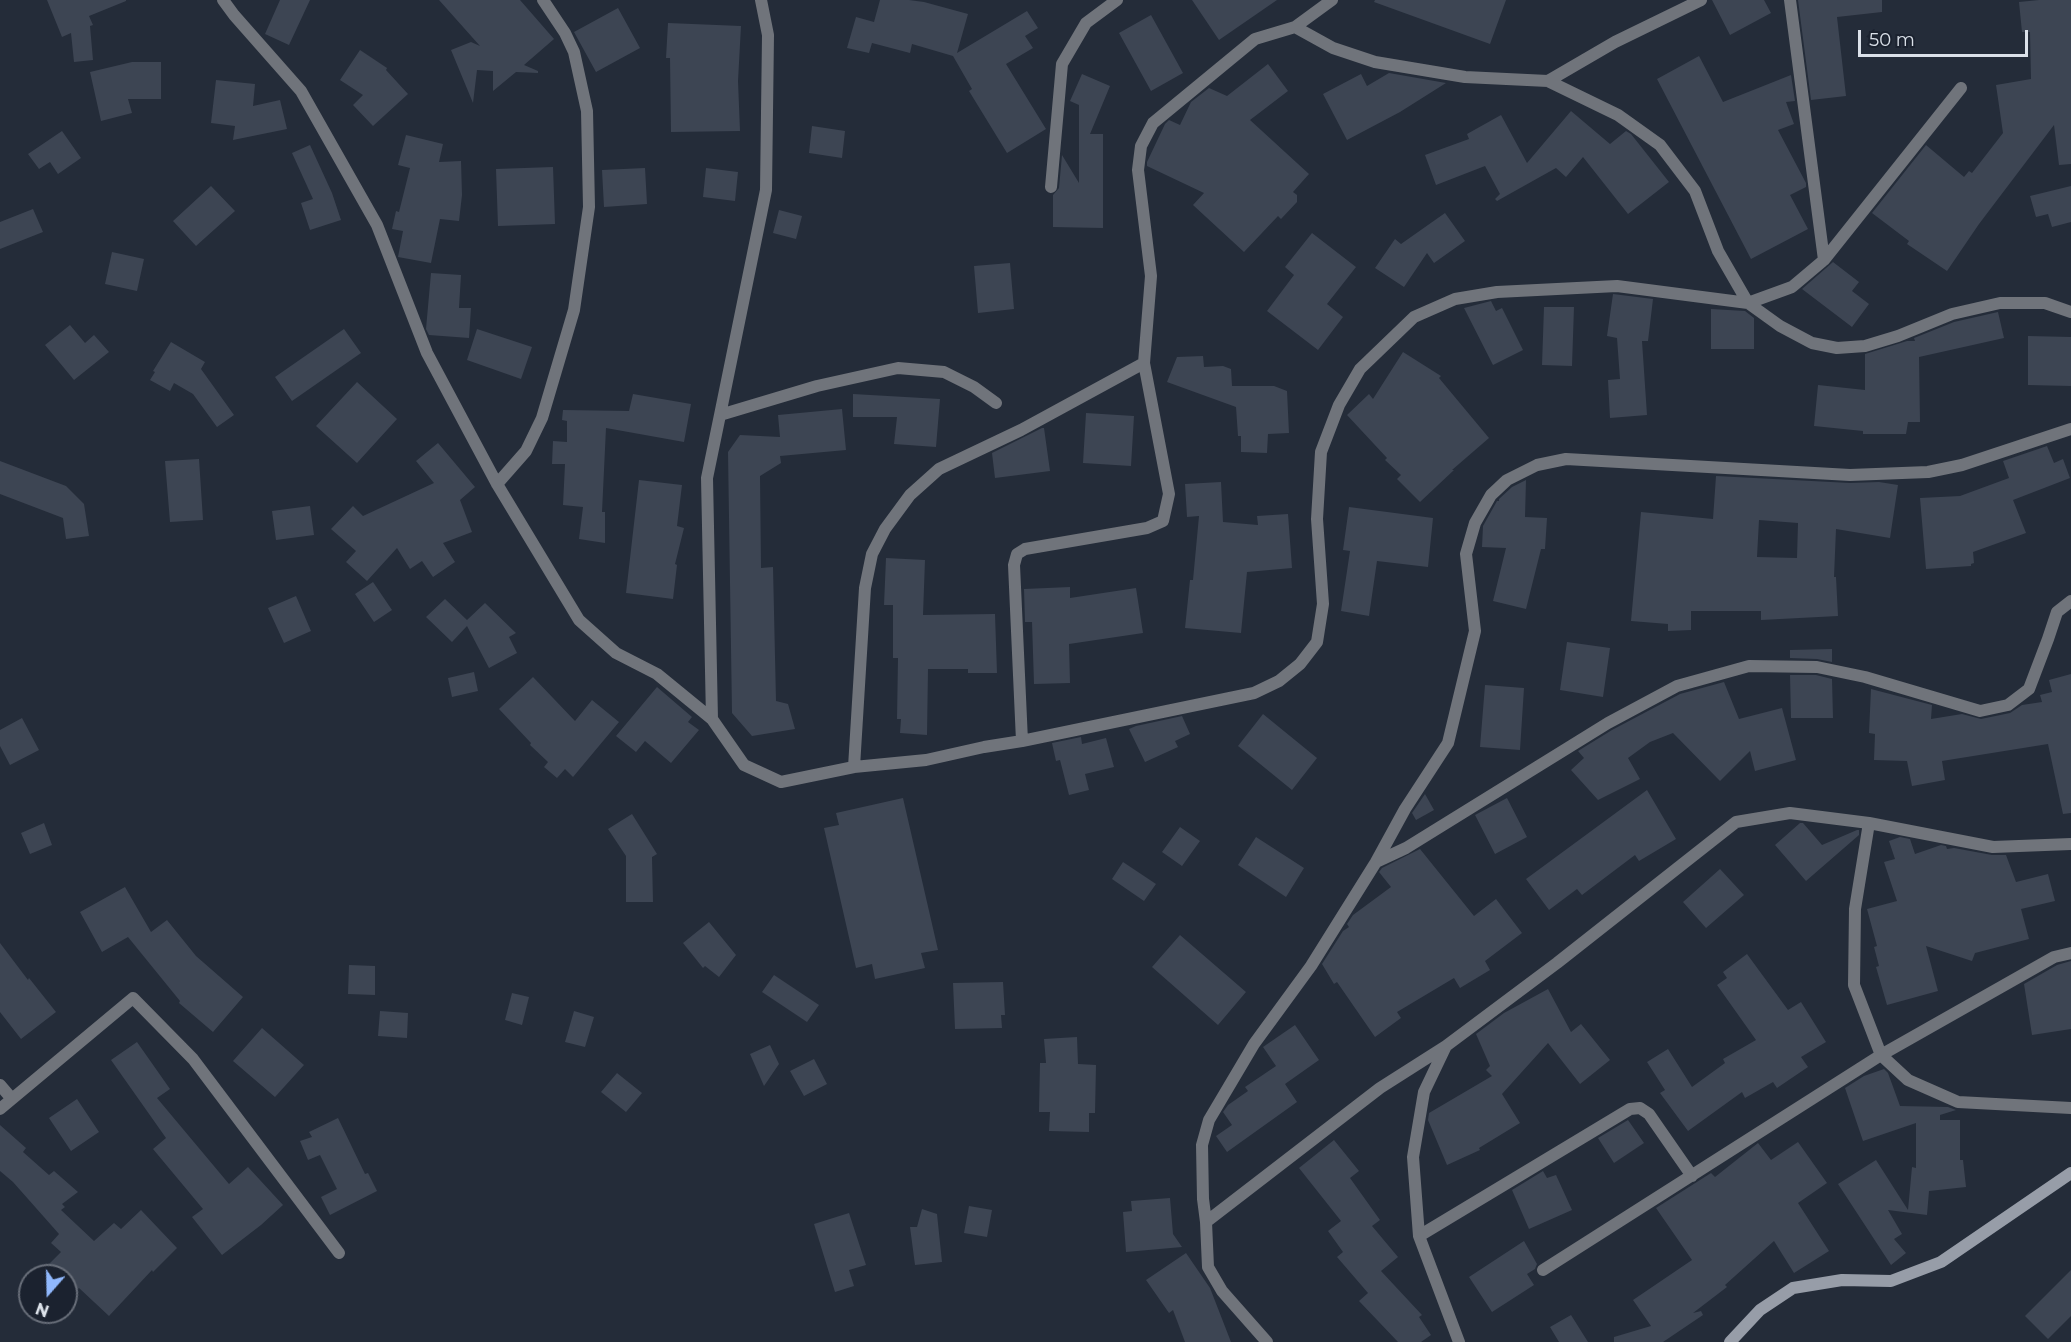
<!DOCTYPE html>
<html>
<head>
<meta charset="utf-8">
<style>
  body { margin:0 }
  #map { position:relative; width:2071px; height:1342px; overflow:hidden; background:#242c39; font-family:Montserrat,sans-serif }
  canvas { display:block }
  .north { position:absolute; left:18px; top:1264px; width:60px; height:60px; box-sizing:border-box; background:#1b222f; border:2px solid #686e79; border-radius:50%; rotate:200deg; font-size:16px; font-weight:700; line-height:24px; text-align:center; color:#dbe1e9 }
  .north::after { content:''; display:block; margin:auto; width:21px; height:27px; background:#90b8fd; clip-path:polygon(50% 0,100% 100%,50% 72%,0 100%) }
  .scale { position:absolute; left:1858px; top:30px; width:170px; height:27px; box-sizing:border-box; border:3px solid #dbe1e9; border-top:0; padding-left:8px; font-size:18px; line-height:21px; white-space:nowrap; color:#dbe1e9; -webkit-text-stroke:4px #1b222f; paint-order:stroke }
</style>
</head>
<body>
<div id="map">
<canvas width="2071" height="1342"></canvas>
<div class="north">N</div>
<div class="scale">50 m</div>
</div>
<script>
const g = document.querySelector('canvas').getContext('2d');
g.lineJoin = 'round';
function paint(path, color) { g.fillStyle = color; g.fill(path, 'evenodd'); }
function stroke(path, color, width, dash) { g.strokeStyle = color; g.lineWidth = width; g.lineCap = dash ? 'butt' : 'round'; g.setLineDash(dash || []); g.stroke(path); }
paint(new Path2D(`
  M 47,0 L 126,0 L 126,1 L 89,16 L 93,25 L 90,26 L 93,60 L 74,62 L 71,33 L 62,37 Z
  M 280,0 L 310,0 L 289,45 L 265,34 Z
  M 439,0 L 520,0 L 554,39 L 524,65 L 538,71 L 538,73 L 516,72 L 493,91 L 493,71 L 477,70 L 473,103 L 451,50 L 471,42 L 480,46 Z
  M 880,0 L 909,0 L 924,2 L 968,14 L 957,53 L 1027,11 L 1038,28 L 1025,36 L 1033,48 L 1006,64 L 1046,129 L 1007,153 L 969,91 L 972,89 L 953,56 L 912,44 L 910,53 L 872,43 L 869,53 L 847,48 L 856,17 L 874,22 Z
  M 1192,0 L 1277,0 L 1219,40 Z
  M 1375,0 L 1506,0 L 1490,44 L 1374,2 Z
  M 1712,0 L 1764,0 L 1771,13 L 1730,35 Z
  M 1798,0 L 1882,0 L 1882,12 L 1837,17 L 1846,96 L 1811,100 Z
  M 2039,0 L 2071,0 L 2071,164 L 2059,165 L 2054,125 L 1979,224 L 1947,271 L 1907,244 L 1909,241 L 1872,213 L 1926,145 L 1964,177 L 1969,171 L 1972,173 L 2003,133 L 1996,85 L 2031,79 L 2030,32 L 2022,32 L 2019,2 Z
  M 618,8 L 640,48 L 596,72 L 574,32 Z
  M 1151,15 L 1183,73 L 1151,91 L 1119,33 Z
  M 668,23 L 741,26 L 738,81 L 740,131 L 671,132 L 670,58 L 666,58 Z
  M 360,50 L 387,68 L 386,70 L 408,94 L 373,126 L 353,105 L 363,95 L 340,80 Z
  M 1699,56 L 1723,102 L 1791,75 L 1795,101 L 1786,102 L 1794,124 L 1778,130 L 1806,183 L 1806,187 L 1790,195 L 1808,229 L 1751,259 L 1657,79 Z
  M 132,62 L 161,62 L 161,99 L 128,99 L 132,113 L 101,121 L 90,72 Z
  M 1268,64 L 1288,91 L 1250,120 L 1309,174 L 1293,192 L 1297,195 L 1297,202 L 1281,219 L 1278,216 L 1244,252 L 1193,205 L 1204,193 L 1147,166 L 1147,162 L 1165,124 L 1169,120 L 1180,125 L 1191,102 L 1209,88 L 1227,96 Z
  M 1389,73 L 1446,83 L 1400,112 L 1347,140 L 1323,94 L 1361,74 L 1367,86 Z
  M 1082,74 L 1110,86 L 1090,134 L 1103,134 L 1103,228 L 1053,227 L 1053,195 L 1059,188 L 1062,155 L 1079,183 L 1079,105 L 1070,101 Z
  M 216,80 L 255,84 L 253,106 L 280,100 L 287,129 L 233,140 L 235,126 L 211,123 Z
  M 1571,111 L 1610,144 L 1626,131 L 1631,134 L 1669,182 L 1628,214 L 1583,157 L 1566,177 L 1556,168 L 1497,201 L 1495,199 L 1500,194 L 1485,166 L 1436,185 L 1425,155 L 1469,139 L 1467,134 L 1501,115 L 1527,163 Z
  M 812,126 L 845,131 L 842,158 L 809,153 Z
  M 62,131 L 81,158 L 58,174 L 50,162 L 39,169 L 28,154 Z
  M 406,135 L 443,144 L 439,162 L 461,161 L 462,195 L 459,221 L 440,219 L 431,263 L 398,257 L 403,231 L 392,229 L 396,211 L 399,212 L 410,168 L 398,165 Z
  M 310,145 L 332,193 L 341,220 L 310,230 L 301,203 L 313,199 L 292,153 Z
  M 553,167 L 555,224 L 498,226 L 496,169 Z
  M 645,168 L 647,204 L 604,207 L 602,170 Z
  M 706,168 L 738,172 L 735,201 L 703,197 Z
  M 211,186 L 235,211 L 196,246 L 173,221 Z
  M 2071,186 L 2071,222 L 2052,227 L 2048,214 L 2036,217 L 2030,196 Z
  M 33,209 L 43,232 L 0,249 L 0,222 Z
  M 779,210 L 802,216 L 796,239 L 773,233 Z
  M 1445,213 L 1465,241 L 1434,263 L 1427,253 L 1404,287 L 1375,268 L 1395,239 L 1401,244 Z
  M 1312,233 L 1356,267 L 1327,304 L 1343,317 L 1318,350 L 1267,311 L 1294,275 L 1285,267 Z
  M 112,252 L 144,259 L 137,291 L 105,284 Z
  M 1833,262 L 1859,282 L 1852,291 L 1869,304 L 1852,327 L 1802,289 Z
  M 1010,263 L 1014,309 L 978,313 L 974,266 Z
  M 431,273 L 461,275 L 459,308 L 471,308 L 469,338 L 429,335 L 426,329 Z
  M 1613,294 L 1653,299 L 1648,341 L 1642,341 L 1647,415 L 1610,418 L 1608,380 L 1620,379 L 1617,338 L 1607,336 Z
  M 1491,301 L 1496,311 L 1502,308 L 1523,350 L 1493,365 L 1464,308 Z
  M 1544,307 L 1574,307 L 1572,366 L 1542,365 Z
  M 1711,309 L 1745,311 L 1754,318 L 1754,349 L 1711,349 Z
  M 1998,312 L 2004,338 L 1919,357 L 1920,422 L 1908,422 L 1906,434 L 1863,434 L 1863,431 L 1814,426 L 1818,385 L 1865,390 L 1865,354 L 1907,341 L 1915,341 L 1914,338 L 1954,322 Z
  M 70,325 L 85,343 L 94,335 L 109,352 L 74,380 L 45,345 Z
  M 344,329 L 361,353 L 292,401 L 275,377 Z
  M 477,329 L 532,347 L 521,379 L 467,360 Z
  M 2028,336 L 2071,337 L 2071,386 L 2028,385 Z
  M 171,342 L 205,362 L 201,369 L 234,415 L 217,427 L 193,394 L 174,383 L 170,391 L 150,380 L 155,372 L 153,371 Z
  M 1403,352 L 1441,376 L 1439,378 L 1489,438 L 1452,470 L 1454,470 L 1420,502 L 1397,479 L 1401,475 L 1385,460 L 1387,458 L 1347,415 L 1369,394 L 1373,399 Z
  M 1203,356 L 1204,367 L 1223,366 L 1231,369 L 1232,386 L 1274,386 L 1287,391 L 1289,433 L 1268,434 L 1267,453 L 1241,452 L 1241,436 L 1238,436 L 1236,407 L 1167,382 L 1177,357 Z
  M 357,382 L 397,419 L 357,463 L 316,426 Z
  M 633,394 L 691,404 L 684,442 L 606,428 L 602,512 L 605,512 L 605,543 L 579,539 L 583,507 L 563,505 L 565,464 L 552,464 L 553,441 L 567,442 L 567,421 L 562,420 L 563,410 L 629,411 Z
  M 853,394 L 940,399 L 936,447 L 894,444 L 897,417 L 853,417 Z
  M 842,409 L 846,450 L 780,456 L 781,463 L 760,476 L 761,568 L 773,567 L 776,701 L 788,704 L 795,729 L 752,736 L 732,713 L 728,452 L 740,435 L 780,437 L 778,415 Z
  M 1086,413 L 1134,416 L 1131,466 L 1083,463 Z
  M 1042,428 L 1044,428 L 1050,471 L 995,478 L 992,453 Z
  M 438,443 L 475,487 L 460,500 L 472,532 L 443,543 L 455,562 L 433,577 L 422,561 L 410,569 L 397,548 L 367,581 L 346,562 L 356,551 L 331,529 L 353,506 L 363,516 L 434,483 L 416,461 Z
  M 2047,446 L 2054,463 L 2063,459 L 2070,478 L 2013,500 L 2026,533 L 1973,552 L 1974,563 L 1971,564 L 1971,566 L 1926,569 L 1920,498 L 1960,496 L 2009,478 L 2003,461 Z
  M 199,459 L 203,520 L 170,522 L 165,461 Z
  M 0,461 L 66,486 L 84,504 L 89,536 L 66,539 L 63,518 L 0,494 Z
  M 1716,476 L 1850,483 L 1879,482 L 1898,485 L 1890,538 L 1836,529 L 1834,577 L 1836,577 L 1838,616 L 1761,620 L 1761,611 L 1691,611 L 1691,630 L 1668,631 L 1668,624 L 1631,621 L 1641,512 L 1713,519 ZM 1759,520 L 1798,523 L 1797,558 L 1757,557 Z
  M 639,480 L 682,485 L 677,526 L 684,528 L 675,564 L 677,565 L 673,599 L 626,593 Z
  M 1526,480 L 1525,517 L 1547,518 L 1545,549 L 1541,549 L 1526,609 L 1493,601 L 1506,548 L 1482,547 L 1483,526 L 1497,501 L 1499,501 L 1499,499 L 1512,487 Z
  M 1221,482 L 1223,522 L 1258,525 L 1257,516 L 1288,514 L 1292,568 L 1247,572 L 1241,633 L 1185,628 L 1190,580 L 1193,580 L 1199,516 L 1187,517 L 1185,484 Z
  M 310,506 L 314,535 L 276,540 L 272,511 Z
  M 1349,507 L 1433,518 L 1428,567 L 1377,561 L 1369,616 L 1341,611 L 1350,551 L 1343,550 Z
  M 886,558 L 925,560 L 923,615 L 995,614 L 997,673 L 968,673 L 968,669 L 928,669 L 927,735 L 900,733 L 901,719 L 897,719 L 898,658 L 893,658 L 893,605 L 884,605 Z
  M 373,582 L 392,610 L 374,622 L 355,594 Z
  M 1070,587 L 1070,598 L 1136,588 L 1143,633 L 1069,644 L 1070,683 L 1034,684 L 1032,622 L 1025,622 L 1024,589 Z
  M 296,596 L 311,631 L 284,643 L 268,608 Z
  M 445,599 L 467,620 L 485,603 L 516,633 L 509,637 L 517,653 L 489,668 L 467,626 L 452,642 L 426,617 Z
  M 1567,642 L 1610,648 L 1603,697 L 1560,690 Z
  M 1832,649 L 1832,662 L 1817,659 L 1790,658 L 1790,650 Z
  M 474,672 L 478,691 L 452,697 L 448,678 Z
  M 2071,674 L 2071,813 L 2063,814 L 2048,744 L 1942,761 L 1945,780 L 1912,786 L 1907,761 L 1874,760 L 1875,734 L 1869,733 L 1871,689 L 1932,705 L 1931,719 L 1962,714 L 1981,719 L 2010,713 L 2022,705 L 2042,702 L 2040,695 L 2052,692 L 2049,680 Z
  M 1790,675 L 1816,675 L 1832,679 L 1833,718 L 1791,718 Z
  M 533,677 L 575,721 L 592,700 L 619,722 L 573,777 L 565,769 L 557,778 L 544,767 L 548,762 L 530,745 L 531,743 L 499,709 Z
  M 1724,682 L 1739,719 L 1782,708 L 1796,760 L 1755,771 L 1750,751 L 1720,781 L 1673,733 L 1650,742 L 1628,758 L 1640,779 L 1598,800 L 1571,770 L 1584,758 L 1578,751 L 1612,730 L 1680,694 Z
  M 1485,685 L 1524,688 L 1520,750 L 1480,747 Z
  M 657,687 L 692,717 L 688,722 L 699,730 L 671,763 L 645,741 L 636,752 L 616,736 Z
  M 1263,714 L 1317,758 L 1292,790 L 1238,746 Z
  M 1182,716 L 1190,734 L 1175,741 L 1178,747 L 1145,762 L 1129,729 L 1136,726 Z
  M 22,718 L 39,750 L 10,765 L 0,746 L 0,730 Z
  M 1081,737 L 1082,744 L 1106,738 L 1114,767 L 1085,774 L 1089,790 L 1069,795 L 1060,760 L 1056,761 L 1052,743 Z
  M 1647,790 L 1676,839 L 1639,861 L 1635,855 L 1582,895 L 1577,889 L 1549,910 L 1526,879 Z
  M 1425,794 L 1434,810 L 1416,820 L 1412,813 Z
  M 903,798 L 938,950 L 921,953 L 925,968 L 875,979 L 872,964 L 856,968 L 824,828 L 839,825 L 836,813 Z
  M 1507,798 L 1527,837 L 1495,854 L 1475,815 Z
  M 632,814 L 657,854 L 652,857 L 653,902 L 626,902 L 626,856 L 608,829 Z
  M 44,823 L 52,845 L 30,854 L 21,833 Z
  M 1800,823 L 1803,823 L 1822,845 L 1857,830 L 1859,830 L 1859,835 L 1806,881 L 1775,845 Z
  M 1180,827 L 1200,841 L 1182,866 L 1162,852 Z
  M 1256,837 L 1304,868 L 1286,897 L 1238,865 Z
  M 1900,837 L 1910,839 L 1915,854 L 1941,845 L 1946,846 L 1947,849 L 1954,848 L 1992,855 L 2006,855 L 2016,882 L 2048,874 L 2055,901 L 2021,909 L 2029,939 L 1975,953 L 1972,961 L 1926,946 L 1938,991 L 1887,1005 L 1876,967 L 1879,966 L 1874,947 L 1877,946 L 1867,909 L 1897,901 L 1884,862 L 1895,859 L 1889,841 Z
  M 1420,849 L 1474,916 L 1496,899 L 1522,933 L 1485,961 L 1490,970 L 1460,988 L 1454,978 L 1397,1012 L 1401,1018 L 1375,1037 L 1337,982 L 1334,984 L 1322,964 L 1343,931 L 1349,927 L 1347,924 L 1353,915 L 1391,887 L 1379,872 L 1382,868 Z
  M 1123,862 L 1156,884 L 1144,901 L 1112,879 Z
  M 1720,869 L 1744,895 L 1706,928 L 1683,902 Z
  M 125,887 L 151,932 L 167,920 L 196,956 L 243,997 L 213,1032 L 179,1003 L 180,1001 L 128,937 L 102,952 L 80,912 Z
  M 709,922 L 736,955 L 719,977 L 705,966 L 703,968 L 683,943 Z
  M 1180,935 L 1246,992 L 1218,1025 L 1152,967 Z
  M 0,943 L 28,980 L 29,978 L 56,1012 L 21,1039 L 0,1012 Z
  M 1747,954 L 1788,1010 L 1801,1002 L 1826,1042 L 1801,1057 L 1808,1067 L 1777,1088 L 1773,1082 L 1745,1098 L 1742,1092 L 1688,1131 L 1660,1093 L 1665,1090 L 1647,1062 L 1668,1049 L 1692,1087 L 1725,1063 L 1723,1059 L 1756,1040 L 1717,985 L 1727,978 L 1723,972 Z
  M 2071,961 L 2071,1029 L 2032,1035 L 2024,984 L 2057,965 Z
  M 349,965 L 375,966 L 375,995 L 348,994 Z
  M 774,975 L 819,1005 L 807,1022 L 762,992 Z
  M 1003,982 L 1005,1015 L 1001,1015 L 1002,1028 L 955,1029 L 953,983 Z
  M 1548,989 L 1571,1032 L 1581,1024 L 1610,1060 L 1580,1084 L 1548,1043 L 1502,1094 L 1520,1123 L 1479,1148 L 1480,1150 L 1447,1165 L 1428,1120 L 1429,1113 L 1492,1076 L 1486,1070 L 1490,1066 L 1476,1034 L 1504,1013 Z
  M 512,993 L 529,997 L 522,1025 L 505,1020 Z
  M 380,1011 L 408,1013 L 407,1038 L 378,1036 Z
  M 574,1011 L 594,1017 L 585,1047 L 565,1042 Z
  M 1295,1025 L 1319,1060 L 1285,1084 L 1297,1102 L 1227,1152 L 1216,1136 L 1232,1125 L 1223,1112 L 1228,1105 L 1248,1091 L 1245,1087 L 1276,1066 L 1263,1047 Z
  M 262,1028 L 304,1065 L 275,1097 L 233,1061 Z
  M 1077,1037 L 1078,1064 L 1096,1065 L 1095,1113 L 1089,1113 L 1089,1132 L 1049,1131 L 1050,1112 L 1039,1112 L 1040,1063 L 1046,1063 L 1044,1039 Z
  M 137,1042 L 170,1089 L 157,1098 L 229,1184 L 248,1167 L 283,1205 L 261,1225 L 222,1255 L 192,1217 L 203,1209 L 153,1149 L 166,1138 L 111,1060 Z
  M 770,1045 L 779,1064 L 764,1086 L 750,1054 Z
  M 814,1059 L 827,1084 L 804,1096 L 790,1071 Z
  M 1884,1069 L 1888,1073 L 1900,1106 L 1948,1107 L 1956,1110 L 1940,1115 L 1940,1120 L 1960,1120 L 1960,1160 L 1963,1160 L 1966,1187 L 1929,1191 L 1927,1215 L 1888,1210 L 1902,1234 L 1894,1239 L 1906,1253 L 1891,1265 L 1838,1184 L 1876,1160 L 1908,1210 L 1912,1167 L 1916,1168 L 1916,1123 L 1863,1141 L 1845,1088 L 1864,1076 Z
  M 617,1073 L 642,1093 L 626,1112 L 601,1092 Z
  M 77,1099 L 99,1132 L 71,1151 L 49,1118 Z
  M 338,1118 L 365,1174 L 368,1173 L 377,1191 L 330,1215 L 321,1197 L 337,1189 L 320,1155 L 308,1160 L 300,1141 L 312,1137 L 309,1132 Z
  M 1628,1120 L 1644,1143 L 1614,1163 L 1598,1138 Z
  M 0,1125 L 26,1148 L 23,1152 L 49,1175 L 54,1171 L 78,1192 L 62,1204 L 65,1207 L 61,1210 L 94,1241 L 114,1223 L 121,1229 L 141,1210 L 177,1248 L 153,1272 L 152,1270 L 109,1316 L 79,1288 L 74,1293 L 66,1285 L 66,1276 L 56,1276 L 46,1267 L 61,1252 L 51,1243 L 59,1234 L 13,1182 L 0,1171 Z
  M 1334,1140 L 1359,1171 L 1350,1178 L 1380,1220 L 1372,1226 L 1398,1257 L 1381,1271 L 1422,1315 L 1419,1317 L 1431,1335 L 1421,1342 L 1398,1342 L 1359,1301 L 1368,1293 L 1337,1257 L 1343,1252 L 1328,1231 L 1341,1221 L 1299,1168 Z
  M 1798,1142 L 1827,1183 L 1798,1203 L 1829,1251 L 1794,1273 L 1774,1241 L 1725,1285 L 1727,1287 L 1693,1313 L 1701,1311 L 1703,1315 L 1663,1342 L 1614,1342 L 1614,1337 L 1651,1326 L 1633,1300 L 1692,1260 L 1656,1208 L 1711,1173 L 1715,1177 L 1758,1143 L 1771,1160 Z
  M 1543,1171 L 1547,1178 L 1556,1175 L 1572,1210 L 1529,1229 L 1512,1190 Z
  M 1170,1198 L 1173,1234 L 1182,1247 L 1126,1252 L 1123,1212 L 1132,1211 L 1131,1201 Z
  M 969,1206 L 992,1210 L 987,1237 L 964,1233 Z
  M 922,1209 L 937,1214 L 942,1262 L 915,1265 L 910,1227 L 917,1227 Z
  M 849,1213 L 866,1265 L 849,1270 L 854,1286 L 835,1292 L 814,1224 Z
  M 1524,1241 L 1537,1264 L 1535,1269 L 1527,1274 L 1534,1285 L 1492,1312 L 1469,1277 Z
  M 1186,1253 L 1210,1288 L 1231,1342 L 1185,1342 L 1173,1310 L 1169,1313 L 1146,1280 Z
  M 2071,1270 L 2071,1316 L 2048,1339 L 2025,1316 Z
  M 1571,1315 L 1588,1342 L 1559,1342 L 1550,1327 Z`), '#3d4553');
stroke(new Path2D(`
  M 223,0 L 234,15 L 301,91 L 377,225 L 427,353 L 497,484 L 579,620 L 616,653 L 657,674 L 712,719 L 744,765 L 781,782 L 854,767 L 926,760 L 984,747 L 1022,741 L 1254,693 L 1279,681 L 1300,664 L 1317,642 L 1323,604 L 1317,519 L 1321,452 L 1339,405 L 1360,369 L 1414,317 L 1455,299 L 1497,292 L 1617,286 L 1748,303 L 1792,287 L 1824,260 L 1961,88
  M 1790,0 L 1824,260
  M 1295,27 L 1332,0
  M 1548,81 L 1615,42 L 1701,0
  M 1051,187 L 1062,64 L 1086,23 L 1117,0
  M 1144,363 L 1151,276 L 1138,170 L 1141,146 L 1153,123 L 1255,39 L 1295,27 L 1333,48 L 1375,62 L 1465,77 L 1548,81 L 1618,115 L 1660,145 L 1695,191 L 1718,251 L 1748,303 L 1780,326 L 1812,343 L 1837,348 L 1865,346 L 1898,336 L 1952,314 L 2000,303 L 2045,303 L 2071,312
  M 720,415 L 766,190 L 768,35 L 761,0
  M 497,484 L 526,451 L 542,418 L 574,310 L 589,207 L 587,111 L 574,52 L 565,33 L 543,0
  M 712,719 L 707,478 L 720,415 L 817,386 L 898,368 L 944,372 L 974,387 L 996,403
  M 854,767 L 865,588 L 872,554 L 885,529 L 910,495 L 939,469 L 1021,430 L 1144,363 L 1169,494 L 1163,521 L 1147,528 L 1025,549 L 1017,554 L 1014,565 L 1022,741
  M 1869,823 L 1993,847 L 2071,844
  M 1376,862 L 1406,848 L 1608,723 L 1677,686 L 1749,666 L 1817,667 L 1865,677 L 1980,711 L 2008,705 L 2029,689 L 2048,639 L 2057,612 L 2071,601
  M 0,1085 L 12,1099
  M 0,1109 L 133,998 L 193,1059 L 339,1253
  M 1206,1222 L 1203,1199 L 1202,1145 L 1209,1120 L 1254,1044 L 1311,966 L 1376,862 L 1405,809 L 1448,743 L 1475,631 L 1466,554 L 1475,523 L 1491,495 L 1507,480 L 1537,465 L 1566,459 L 1850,475 L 1928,472 L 1962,465 L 2071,429
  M 1419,1236 L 1630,1109 L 1640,1108 L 1649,1114 L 1692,1176
  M 1543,1270 L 1881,1055 L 2054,957 L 2071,953
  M 1267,1342 L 1222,1291 L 1208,1267 L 1206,1222 L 1380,1088 L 1446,1046
  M 1459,1342 L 1419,1236 L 1413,1157 L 1424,1092 L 1446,1046 L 1557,963 L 1736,822 L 1790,813 L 1869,823 L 1855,909 L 1854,985 L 1881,1055 L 1908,1080 L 1958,1102 L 2071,1108`), '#70747b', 12);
stroke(new Path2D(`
  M 1730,1342 L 1760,1310 L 1793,1288 L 1842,1280 L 1891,1281 L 1941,1262 L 2071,1173`), '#979da8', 12);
</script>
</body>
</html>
